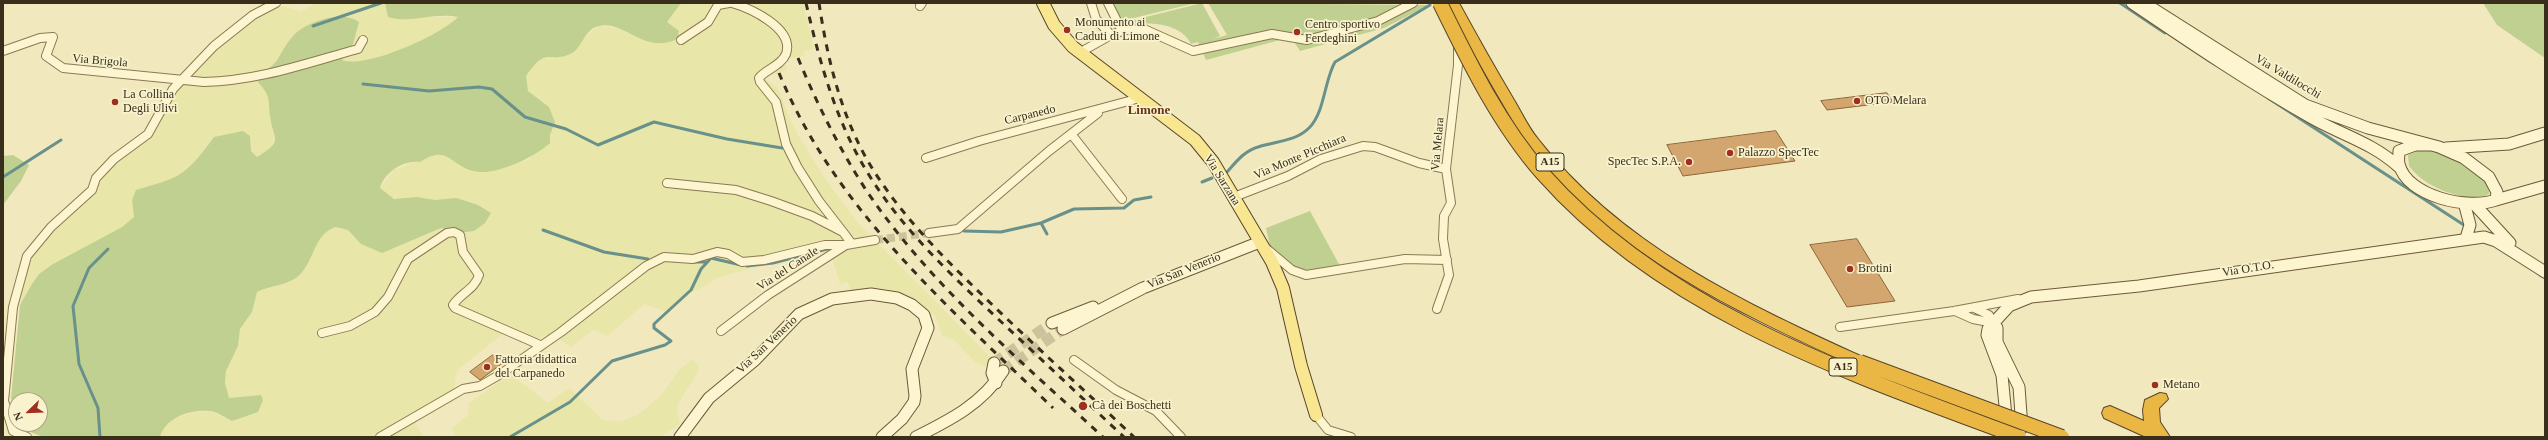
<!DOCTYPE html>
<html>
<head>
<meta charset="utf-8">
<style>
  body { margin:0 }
  #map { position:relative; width:2548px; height:440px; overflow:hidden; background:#f1e9bd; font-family:"Times New Roman",serif }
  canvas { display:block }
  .frame { position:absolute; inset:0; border:4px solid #392d1b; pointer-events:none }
  .north { position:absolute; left:8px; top:392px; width:40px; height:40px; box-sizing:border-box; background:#f8f2cd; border:1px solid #aca386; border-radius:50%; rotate:247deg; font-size:11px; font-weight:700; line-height:16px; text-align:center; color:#392d1b }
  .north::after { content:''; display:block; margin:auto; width:14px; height:18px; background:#9f301f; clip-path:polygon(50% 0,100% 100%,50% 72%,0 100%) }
</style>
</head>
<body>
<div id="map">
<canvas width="2548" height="440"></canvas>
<div class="frame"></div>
<div class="north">N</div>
</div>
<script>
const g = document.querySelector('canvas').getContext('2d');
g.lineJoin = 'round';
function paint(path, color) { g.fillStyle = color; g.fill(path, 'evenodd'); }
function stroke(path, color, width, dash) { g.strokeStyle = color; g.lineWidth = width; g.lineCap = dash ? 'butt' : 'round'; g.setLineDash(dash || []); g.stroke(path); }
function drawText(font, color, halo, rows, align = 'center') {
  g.font = font + ' "Times New Roman",serif'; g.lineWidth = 3.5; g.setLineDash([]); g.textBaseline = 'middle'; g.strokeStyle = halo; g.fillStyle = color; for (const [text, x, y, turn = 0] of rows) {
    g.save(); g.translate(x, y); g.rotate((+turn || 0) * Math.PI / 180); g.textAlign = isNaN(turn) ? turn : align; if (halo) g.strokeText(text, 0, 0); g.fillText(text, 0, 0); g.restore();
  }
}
paint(new Path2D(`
  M 316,3 L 385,3 L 388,17 L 458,17 L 451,25 L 403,50 L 363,63 L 350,63 L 342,60 L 353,44 L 288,44 L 270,68 L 259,75 L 258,82 L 268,94 L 270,101 L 270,116 L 275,131 L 275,140 L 270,148 L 257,157 L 251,151 L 250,136 L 214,137 L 192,166 L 182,175 L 132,200 L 134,217 L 122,227 L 69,255 L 39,274 L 20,305 L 25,278 L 33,255 L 55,227 L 89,199 L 97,189 L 102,177 L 118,160 L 153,134 L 178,89 L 201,68 L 219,46 L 257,15 L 276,4 L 301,12 Z
  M 681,3 L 803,3 L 814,49 L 803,52 L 804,56 L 784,59 L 787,70 L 763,78 L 777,87 L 793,126 L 822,174 L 857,222 L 993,360 L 986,367 L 975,362 L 954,340 L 942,336 L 936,317 L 918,301 L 896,292 L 878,288 L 851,292 L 848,282 L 840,284 L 830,252 L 820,250 L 719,277 L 700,289 L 686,294 L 669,313 L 644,304 L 608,336 L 593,330 L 571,347 L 552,334 L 537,339 L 504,333 L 460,368 L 456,374 L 454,391 L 412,416 L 423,437 L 160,437 L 162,428 L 177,417 L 194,412 L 210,411 L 232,421 L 261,395 L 228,398 L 226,393 L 226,371 L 238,346 L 240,329 L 252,312 L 257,292 L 296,278 L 305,267 L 319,239 L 328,229 L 336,227 L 348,230 L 361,244 L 410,240 L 441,228 L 467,233 L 480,227 L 435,200 L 417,197 L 401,199 L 389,197 L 380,188 L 394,170 L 438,154 L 449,157 L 472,171 L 509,166 L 529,159 L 550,135 L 555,122 L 549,107 L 528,91 L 525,76 L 537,61 L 548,55 L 560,56 L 580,47 L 582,40 L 598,26 L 621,28 L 626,33 L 666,22 Z
  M 693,359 L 699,366 L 698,372 L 679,402 L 677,407 L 680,424 L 660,437 L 456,437 L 451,429 L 468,415 L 469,403 L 510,374 L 548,403 L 569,388 L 603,420 L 620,421 L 636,416 L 650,405 L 661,395 L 680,369 Z`), '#e8e6a9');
paint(new Path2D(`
  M 385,3 L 681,3 L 667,22 L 679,31 L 677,39 C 644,55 625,20 599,26 C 584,29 583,47 572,53 C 548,65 548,44 526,76 L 528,91 L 549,107 L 555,122 L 550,135 L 550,143 C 535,157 494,177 473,171 C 449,164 447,144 420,162 C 403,160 385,172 380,188 L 394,199 L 417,197 L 435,200 L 456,198 L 478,205 L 491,213 L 485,223 L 474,231 L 459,233 L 441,228 L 382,253 L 361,244 L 348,230 L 336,227 C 312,234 315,264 296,278 C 286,285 269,286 257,292 L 252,312 L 240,329 L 238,346 L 226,371 L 225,383 L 229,398 L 261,395 L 263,400 L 258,412 L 232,421 C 226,418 216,411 209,411 C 190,409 165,418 160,437 L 43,437 L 20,428 L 19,424 L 40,424 L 40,400 L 16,400 L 16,412 L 11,398 L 20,305 L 32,284 L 39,274 L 53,264 L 122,227 L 134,217 L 132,200 L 136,190 C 182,177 185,176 214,137 L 243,131 L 250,136 L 251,151 L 257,157 C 285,140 273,140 270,116 C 268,98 271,97 258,82 C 260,71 271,69 277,60 C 282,52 287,42 294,35 C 308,21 342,10 359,22 L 353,44 L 342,60 C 366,69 441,35 458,17 C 435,12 410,24 388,17 Z
  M 1112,3 L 1196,3 L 1121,21 Z
  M 1202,3 L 1220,36 L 1213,39 L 1227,35 L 1208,3 L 1429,5 L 1384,28 L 1300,51 L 1291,37 L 1206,60 L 1198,42 L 1191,44 C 1180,22 1148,22 1128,25 L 1126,22 Z
  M 2483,3 L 2545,3 L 2545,58 L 2497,25 Z
  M 2419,150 C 2425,150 2432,150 2438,151 C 2453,156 2491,176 2489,194 L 2478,200 C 2452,195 2426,188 2409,166 L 2408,155 Z
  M 13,155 L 29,165 L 21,181 L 3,205 L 3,156 Z
  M 1310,211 L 1340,266 L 1312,270 L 1295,269 L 1270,246 L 1266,228 Z`), '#c0d090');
stroke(new Path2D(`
  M 2120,3 L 2165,33
  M 313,26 L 381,3
  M 363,84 L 429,91 L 479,87 L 492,89 L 525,117 L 566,129 L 598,145 L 654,122 L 727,139 L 782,148
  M 2268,98 L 2467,227
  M 1227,172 C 1236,162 1244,151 1258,147 C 1275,141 1295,142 1309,128 C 1325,112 1324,81 1335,62 L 1430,5
  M 3,177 L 61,140
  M 1202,182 L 1212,178
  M 1041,223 L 1047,234
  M 543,230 L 604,252 L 648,259
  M 964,231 L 1001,232 L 1041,223 L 1074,209 L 1124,208 L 1134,200 L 1151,197
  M 695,262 L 707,262
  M 747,266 L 773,263 L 831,248
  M 2540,275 L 2545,278
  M 100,437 L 98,408 L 79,364 L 73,306 L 89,268 L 108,249
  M 510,437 L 570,402 L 612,361 L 665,345 L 671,341 L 654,328 L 654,324 L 691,290 L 701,269 L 711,258 L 741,265`), '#68918c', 3);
const building = new Path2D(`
  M 1887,93 L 1893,102 L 1827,110 L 1821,101 Z
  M 1776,131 L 1795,161 L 1683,176 L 1667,145 Z
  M 1857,239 L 1895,301 L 1847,307 L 1810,245 Z
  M 493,355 L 504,362 L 480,380 L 470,372 Z`);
paint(building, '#d3a66f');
stroke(building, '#8c6538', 1);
stroke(new Path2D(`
  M 875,240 L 929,233`), '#ccc39d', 8, [8, 4]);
stroke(new Path2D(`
  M 994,363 L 1052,323
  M 1003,371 L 1063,329`), '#ccc39d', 11, [11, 5.5]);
const street = new Path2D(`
  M 732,3 C 749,8 795,28 786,54 C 781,66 766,69 759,78 L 760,82 L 776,102 L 786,144 L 798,168 L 819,201 L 843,232
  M 1108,3 L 1122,31
  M 920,6 L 922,3
  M 1111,35 L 1125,30 L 1144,29 L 1193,51 L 1272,34 L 1307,40 L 1378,21 L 1413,3
  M 681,40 L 708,22 L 718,5 L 729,3
  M 3,51 L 40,38 L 53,37 L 46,56 L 63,68 L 204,82 C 258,81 307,63 358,49 L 363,40
  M 1079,53 L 1111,35 L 1096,19 L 1091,3
  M 1072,135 L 1122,199
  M 926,158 L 979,141 L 1140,98
  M 667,183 L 736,190 L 771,201 L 812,216 L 843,232 L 852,244
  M 1234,197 L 1288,176 L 1321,159 L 1363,146 L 1375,147 L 1419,163 L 1446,169
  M 929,233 L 958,229 L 1049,151 L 1098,113
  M 1267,249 L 1292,270 L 1306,275 L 1405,259 L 1447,260
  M 1974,308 L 1989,315 L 1994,323
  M 1437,309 L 1449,275 L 1443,239 L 1444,216 L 1451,203 L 1446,169 L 1458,65 L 1458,45
  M 1955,311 L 1973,319 L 1994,323
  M 1840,327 L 1954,311 L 2018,299
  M 721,331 L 768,295 L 846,245 L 875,240
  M 322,333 L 350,326 L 375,312 L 388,297 L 408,259 L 447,233 L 454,232 L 460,235 L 463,252 L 479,275 C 475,289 461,293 453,305 L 455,308 L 540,345
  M 1074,360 L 1116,390 L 1156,411 L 1181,437
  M 1316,415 L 1328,430 L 1351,437
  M 27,437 L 13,431 L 4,401 L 13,307 L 27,256 L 51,227 L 92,190 L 96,178 L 114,159 L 148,134 L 173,89 L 214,46 L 253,15 L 276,3
  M 380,437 L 463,389 L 480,386 L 499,375 L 561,332 L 646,266 L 664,257 L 693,259 L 717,252 L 728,254 L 742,262 L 764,260 L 825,245 L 846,245`);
const secondary = new Path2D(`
  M 2132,3 C 2191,43 2250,83 2312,118 C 2342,135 2373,143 2399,167
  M 2144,3 L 2305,105 L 2368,128 L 2439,147 L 2464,158 L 2489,177 L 2497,192 L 2496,200 C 2469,210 2407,197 2399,164 C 2398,160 2399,155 2399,151 L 2415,145 L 2431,145
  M 2446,148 L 2509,144 L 2545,133
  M 2496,200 L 2545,186
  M 2465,206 L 2470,225 L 2466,238
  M 2476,206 L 2510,243
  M 1052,323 L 1093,307
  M 1994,323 L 1997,328 L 1997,342 L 2019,387 L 2022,428
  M 1063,329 L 1143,288 L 1260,242
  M 994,363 L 992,373 L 996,383
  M 680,437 L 709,398 L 755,360 L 799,314 L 832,299 L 871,294 L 897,298 L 912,305 L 924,315 L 928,328 L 912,369 L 915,396 L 914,402 L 902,419 L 882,437
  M 916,437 C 950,420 982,404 1003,371
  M 2008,437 L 2002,375 L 1987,335 L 1988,329 L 2009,306 L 2031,297 L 2139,286 L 2484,237 L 2496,241 L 2545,272`);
const primary = new Path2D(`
  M 1043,3 L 1054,25 L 1073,47 L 1195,140 L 1213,162 L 1272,262 L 1283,288 L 1301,366 L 1316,415`);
const highway = new Path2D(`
  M 1447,3 L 1459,3 C 1477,36 1495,68 1514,100 C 1522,113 1528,127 1538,139 C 1622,246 1744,303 1865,358 L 1868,362 L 1865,366 L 1860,368 L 1855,366 C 1734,311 1611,253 1528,145 C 1519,133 1512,119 1504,106 C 1484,72 1465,38 1447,3 Z
  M 2160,393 L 2166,394 L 2168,399 L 2159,408 L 2160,422 L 2170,437 L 2146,437 L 2104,418 L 2102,413 L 2104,408 L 2110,406 L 2144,421 L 2143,410 L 2145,400 Z`);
stroke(street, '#8b7954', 10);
stroke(secondary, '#6c5938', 13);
stroke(primary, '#584529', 14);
stroke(highway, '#584529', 2);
stroke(street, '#fcf5d0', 8);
stroke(secondary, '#fcf5d0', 11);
stroke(primary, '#f9e690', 12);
paint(highway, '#eab745');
stroke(new Path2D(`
  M 806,3 C 819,59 834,115 863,165 C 897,224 947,271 996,317 C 1039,357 1081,397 1124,437
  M 819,3 C 827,56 839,108 865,156 C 893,206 934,248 975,288 C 1027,339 1081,387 1134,437
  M 798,58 C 817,104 839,148 866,190 C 930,285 1020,360 1103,437
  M 779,73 C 836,211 948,306 1053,408`), '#392d1b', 3, [7, 7]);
const highwayBridge = new Path2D(`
  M 1440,3 C 1469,62 1499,124 1543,174 C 1665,312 1851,374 2019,437
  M 1860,362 L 2062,437`);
stroke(highwayBridge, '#584529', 16, []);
stroke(highwayBridge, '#eab745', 14);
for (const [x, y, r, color] of [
  [1067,30,4,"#9f301f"],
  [1297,32,4,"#9f301f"],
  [1857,101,4,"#9f301f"],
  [115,102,4,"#9f301f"],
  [1730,153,4,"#9f301f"],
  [1689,162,4,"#9f301f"],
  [1850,269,4,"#9f301f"],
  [487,367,4,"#9f301f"],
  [2155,385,4,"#9f301f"],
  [1083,406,5,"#9f301f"]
]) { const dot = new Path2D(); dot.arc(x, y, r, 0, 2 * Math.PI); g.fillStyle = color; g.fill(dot); stroke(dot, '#f8f2cd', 1.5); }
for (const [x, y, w] of [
  [1550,162,28],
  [1843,367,28]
]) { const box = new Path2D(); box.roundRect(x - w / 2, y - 9, w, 18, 3); g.fillStyle = '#f8f2cd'; g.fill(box); stroke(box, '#392d1b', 1); }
drawText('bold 11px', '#392d1b', null, [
  ["A15",1550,162],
  ["A15",1843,367]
]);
drawText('12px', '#392d1b', '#f8f2cd', [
  ["Monumento ai",1075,23],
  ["Caduti di Limone",1075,37],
  ["Centro sportivo",1305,25],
  ["Ferdeghini",1305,39],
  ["La Collina",123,95],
  ["Degli Ulivi",123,109],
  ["OTO Melara",1865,101],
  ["Palazzo SpecTec",1738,153],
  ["SpecTec S.P.A.",1681,162,"right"],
  ["Brotini",1858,269],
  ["Fattoria didattica",495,360],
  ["del Carpanedo",495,374],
  ["Metano",2163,385],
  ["Cà dei Boschetti",1092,406]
], 'left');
drawText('12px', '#392d1b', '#f8f2cd', [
  ["Via Brigola",100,61,5],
  ["Via Valdilocchi",2288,77,31],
  ["Carpanedo",1030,115,-14],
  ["Via Melara",1438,144,-85],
  ["Via Monte Picchiara",1300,157,-23],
  ["Via Sarzana",1222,180,58],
  ["Via del Canale",788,269,-33],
  ["Via O.T.O.",2248,269,-9],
  ["Via San Venerio",1184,271,-22],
  ["Via San Venerio",767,345,-43]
]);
drawText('bold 13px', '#693316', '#f8f2cd', [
  ["Limone",1149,111]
]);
</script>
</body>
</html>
